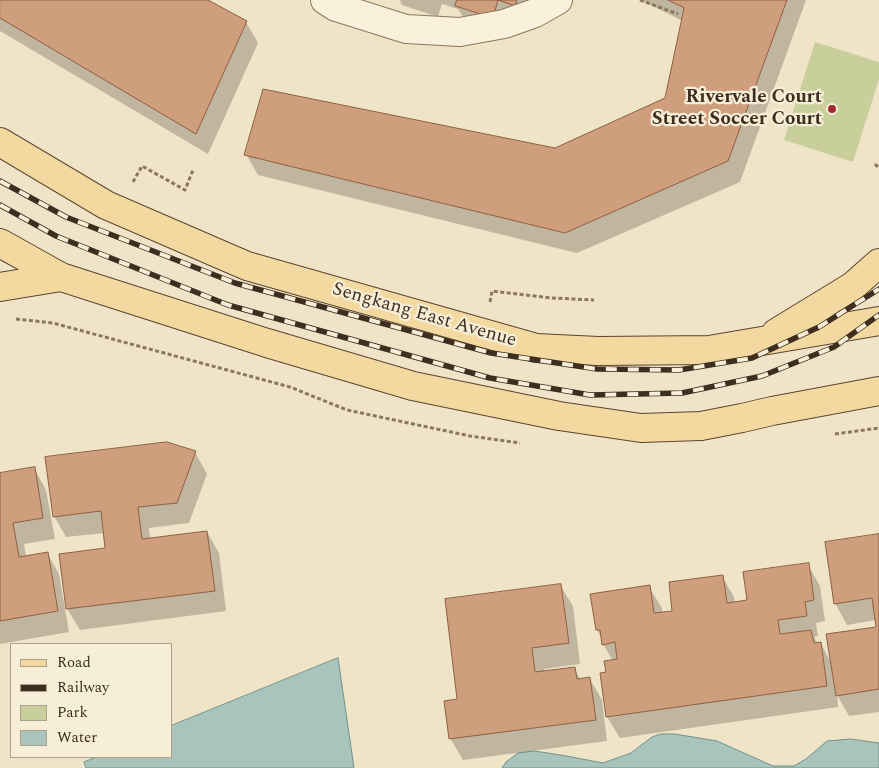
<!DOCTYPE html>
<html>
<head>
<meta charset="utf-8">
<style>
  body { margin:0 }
  #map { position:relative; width:879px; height:768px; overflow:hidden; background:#f0e4c8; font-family:Spectral,serif }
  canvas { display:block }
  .legend { position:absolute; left:10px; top:643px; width:162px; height:115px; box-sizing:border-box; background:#f7eed8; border:1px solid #ada18e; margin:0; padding:6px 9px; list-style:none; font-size:15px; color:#3d2e20 }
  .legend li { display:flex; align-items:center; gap:10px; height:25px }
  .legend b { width:25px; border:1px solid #ada18e }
</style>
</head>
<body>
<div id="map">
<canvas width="879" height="768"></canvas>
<ul class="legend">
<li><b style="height:6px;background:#f3d9a0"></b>Road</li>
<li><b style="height:6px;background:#3d2e20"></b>Railway</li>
<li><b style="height:14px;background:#c9cf9b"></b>Park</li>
<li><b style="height:14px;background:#a9c4bc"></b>Water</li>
</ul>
</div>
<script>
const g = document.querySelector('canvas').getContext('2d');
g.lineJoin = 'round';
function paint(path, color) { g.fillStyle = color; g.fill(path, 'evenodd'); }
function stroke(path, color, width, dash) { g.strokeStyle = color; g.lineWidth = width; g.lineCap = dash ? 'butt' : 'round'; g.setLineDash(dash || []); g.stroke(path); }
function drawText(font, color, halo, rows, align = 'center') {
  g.font = font + ' Spectral,serif'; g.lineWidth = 4.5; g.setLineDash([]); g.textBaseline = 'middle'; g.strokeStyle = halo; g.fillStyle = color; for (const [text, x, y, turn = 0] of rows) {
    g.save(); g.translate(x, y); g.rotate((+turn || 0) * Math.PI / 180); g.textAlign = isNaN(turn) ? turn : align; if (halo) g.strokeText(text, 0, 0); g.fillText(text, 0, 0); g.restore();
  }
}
paint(new Path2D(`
  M 815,42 L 879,62 L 879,79 L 853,162 L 784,140 Z`), '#c9cf9b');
const water = new Path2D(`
  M 338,658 L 354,768 L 86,768 L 84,762 L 96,757 L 171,757 L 171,726 Z
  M 661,734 L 675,734 L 717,741 L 773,766 L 794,766 L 806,759 L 827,741 L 851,739 L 879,743 L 879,768 L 502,768 L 506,762 L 518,753 L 534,751 L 561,755 L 603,763 L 631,753 L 652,737 Z`);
paint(water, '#a9c4bc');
stroke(water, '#6f938a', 1);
paint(new Path2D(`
  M 0,0 L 206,0 L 246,22 L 258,43 L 208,154 L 0,31 Z
  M 400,0 L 532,0 L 510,21 L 504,39 L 469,27 L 458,9 L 442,4 L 438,17 L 402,5 Z
  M 640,0 L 806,0 L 740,182 L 577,253 L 258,175 L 246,154 L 555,150 L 666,99 L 683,21 Z
  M 195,452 L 207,474 L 189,523 L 149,528 L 150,539 L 207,532 L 219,553 L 226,611 L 80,630 L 65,605 L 67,605 L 107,549 L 105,533 L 66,537 L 54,516 Z
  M 34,468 L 46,490 L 55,539 L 24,544 L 26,557 L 47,553 L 59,574 L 69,632 L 0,644 L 0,474 Z
  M 879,535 L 879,712 L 849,716 L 837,695 L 838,707 L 620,738 L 607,717 L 601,674 L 607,673 L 613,661 L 603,644 L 603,640 L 597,630 L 649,587 L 662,608 L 662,613 L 674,612 L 722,576 L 734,597 L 735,603 L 748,601 L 808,565 L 820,586 L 825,621 L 816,623 L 818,636 L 814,637 L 818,644 L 821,644 L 832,664 L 878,628 L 876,620 L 847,625 L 835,603 Z
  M 560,585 L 573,606 L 580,664 L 544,669 L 544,672 L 574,669 L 581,680 L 590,679 L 602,700 L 607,741 L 463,760 L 450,738 L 459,700 Z`), '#0003');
const building = new Path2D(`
  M 0,0 L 208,0 L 247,21 L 196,134 L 0,18 Z
  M 457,0 L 517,0 L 515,6 L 498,0 L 493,18 L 455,6 Z
  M 668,0 L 787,0 L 728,161 L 565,233 L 244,155 L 263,89 L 555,148 L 665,98 L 684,8 Z
  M 167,442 L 196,451 L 177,503 L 138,507 L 142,539 L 207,531 L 215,591 L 66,609 L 59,554 L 105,548 L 101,511 L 53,517 L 45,457 Z
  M 35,467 L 43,518 L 13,523 L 19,557 L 48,552 L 58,611 L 0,621 L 0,473 Z
  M 879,534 L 879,689 L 836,696 L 826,634 L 876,627 L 872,598 L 834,604 L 825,542 Z
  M 809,563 L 814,600 L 805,602 L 807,616 L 778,620 L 780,634 L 811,630 L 814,643 L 821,642 L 827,686 L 606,717 L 600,673 L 606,672 L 604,661 L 617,659 L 615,642 L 602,645 L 600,630 L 596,630 L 590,594 L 650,585 L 654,613 L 672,611 L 669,582 L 723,575 L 727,603 L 747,600 L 743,572 Z
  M 561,584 L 569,643 L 532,648 L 535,672 L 575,667 L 577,679 L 590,677 L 596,720 L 449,739 L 444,701 L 457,699 L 445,599 Z`);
paint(building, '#cf9f7d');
stroke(building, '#8d5f41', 1);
const minor = new Path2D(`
  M 325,0 L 336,7 L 406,29 L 460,32 L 504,24 L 535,13 L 558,0`);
const major = new Path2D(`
  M 0,142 L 106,205 L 247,266 L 536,348 L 598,351 L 709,350 L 879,321
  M 0,243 L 61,277 L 267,343 L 413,386 L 559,416 L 641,428 L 701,426 L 742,418 L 772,411 L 879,391
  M 0,287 L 61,277
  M 776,333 L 853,286 L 879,263`);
stroke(minor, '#8d765c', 30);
stroke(major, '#5b4430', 30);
stroke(new Path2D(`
  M 640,0 L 678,14
  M 875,164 L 879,168
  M 133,182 L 142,166 L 185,190 L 193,170
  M 490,302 L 492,291 L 552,298 L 594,300
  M 16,319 L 53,323 L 290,387 L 347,410 L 470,436 L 520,443
  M 835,434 L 879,428`), '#8d765c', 3, [4, 2.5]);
stroke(minor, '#faf1dc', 28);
stroke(major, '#f3d9a0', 28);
const rail = new Path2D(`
  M 0,181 L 66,217 L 235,283 L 491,353 L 597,369 L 679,370 L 752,358 L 819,327 L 879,289
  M 0,205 L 56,236 L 228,305 L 490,378 L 590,395 L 682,393 L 762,376 L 834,347 L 879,315`);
stroke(rail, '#3d2e20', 5.5);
stroke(rail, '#f7eed8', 4, [11]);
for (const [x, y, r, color] of [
  [832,109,5,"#9e2a2b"]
]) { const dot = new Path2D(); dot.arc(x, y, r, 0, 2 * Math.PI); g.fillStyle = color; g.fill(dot); stroke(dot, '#f7eed8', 2); }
drawText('bold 19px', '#3d2e20', '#f7eed8', [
  ["Rivervale Court",822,98],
  ["Street Soccer Court",822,120]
], 'right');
drawText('19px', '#3d2e20', '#f7eed8', [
  ["Sengkang East Avenue",424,316,16]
]);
</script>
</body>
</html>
